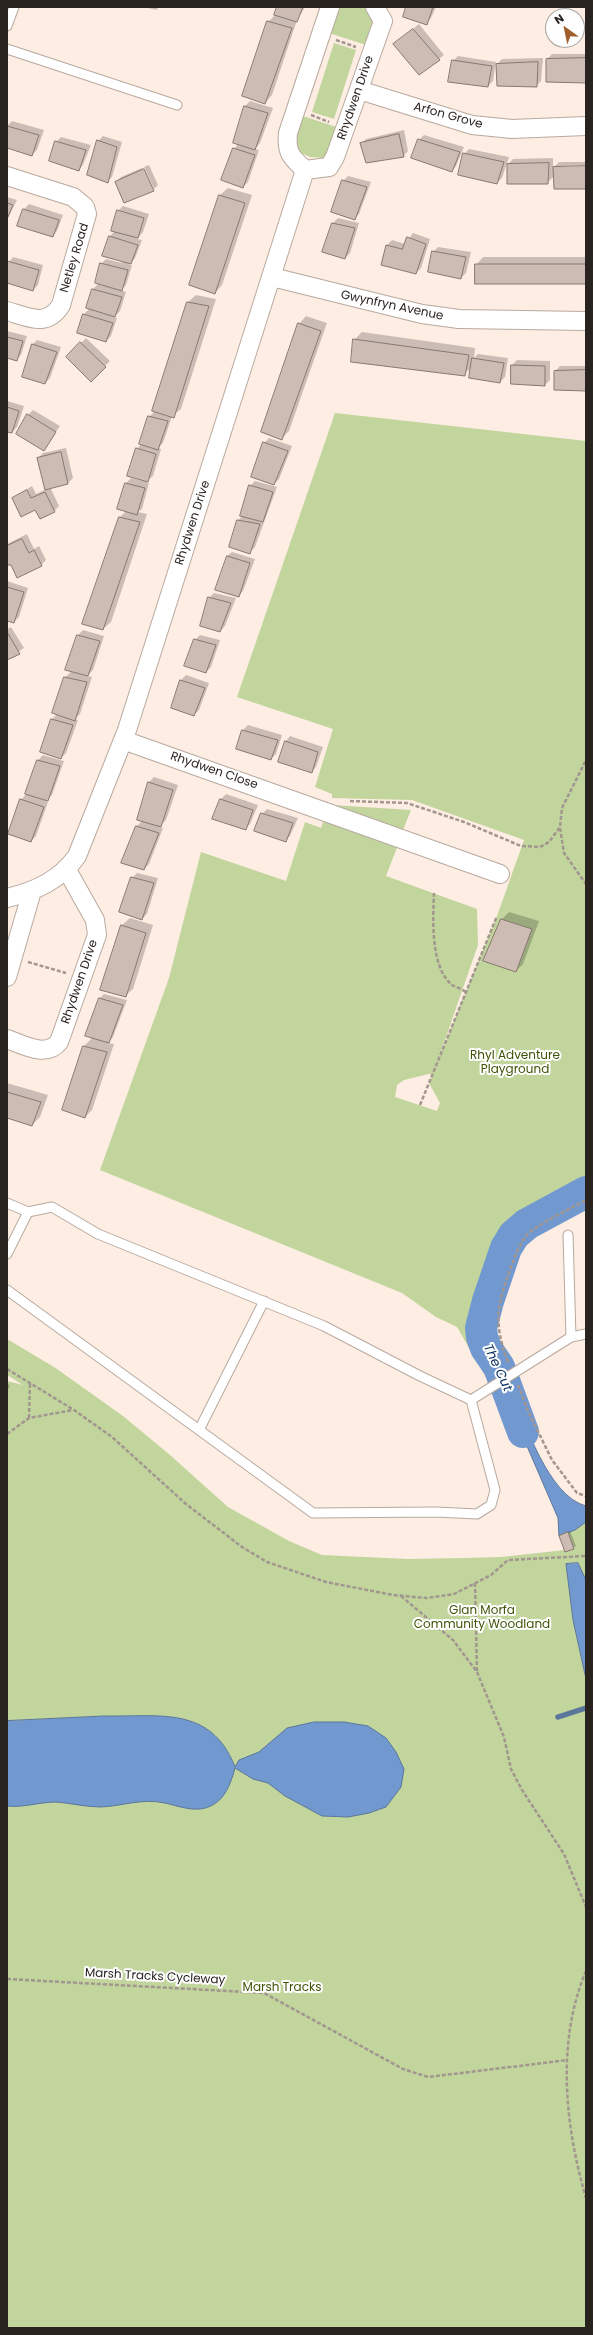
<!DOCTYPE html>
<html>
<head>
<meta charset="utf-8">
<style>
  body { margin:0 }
  #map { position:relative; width:593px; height:2335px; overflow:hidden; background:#feede3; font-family:Poppins,sans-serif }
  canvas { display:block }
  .frame { position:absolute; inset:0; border:8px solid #292320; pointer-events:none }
  .north { position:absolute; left:545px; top:8px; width:40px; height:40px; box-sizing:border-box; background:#fefefe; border:1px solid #a9a6a5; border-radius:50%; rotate:327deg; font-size:11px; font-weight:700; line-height:16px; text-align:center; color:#292320 }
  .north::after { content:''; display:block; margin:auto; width:14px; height:18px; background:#a15e2c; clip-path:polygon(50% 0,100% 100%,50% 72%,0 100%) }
</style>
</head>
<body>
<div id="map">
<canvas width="593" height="2335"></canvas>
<div class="frame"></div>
<div class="north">N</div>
</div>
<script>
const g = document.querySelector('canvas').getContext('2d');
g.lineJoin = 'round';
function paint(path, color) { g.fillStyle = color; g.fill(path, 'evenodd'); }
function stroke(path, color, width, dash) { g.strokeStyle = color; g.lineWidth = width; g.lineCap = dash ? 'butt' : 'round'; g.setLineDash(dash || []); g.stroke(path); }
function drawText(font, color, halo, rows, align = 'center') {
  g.font = font + ' Poppins,sans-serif'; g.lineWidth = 4; g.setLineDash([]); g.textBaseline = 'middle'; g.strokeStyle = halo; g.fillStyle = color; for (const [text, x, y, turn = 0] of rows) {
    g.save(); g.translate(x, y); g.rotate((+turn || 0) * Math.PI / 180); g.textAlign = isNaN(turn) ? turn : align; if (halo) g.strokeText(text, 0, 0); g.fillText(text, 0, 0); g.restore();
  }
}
paint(new Path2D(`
  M 338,7 L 368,7 L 375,17 L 366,45 L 329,33 Z
  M 334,43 L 356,50 L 334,119 L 312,112 Z
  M 303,116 L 339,128 L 331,153 L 324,158 L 310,157 L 299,152 L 294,141 Z
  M 335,413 L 586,441 L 586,1182 L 521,1220 L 504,1237 L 476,1319 L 478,1343 L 496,1374 L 487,1379 L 457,1327 L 436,1317 L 402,1293 L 100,1170 L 169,978 L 201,852 L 286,881 L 305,822 L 321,828 L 325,816 L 398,845 L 386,876 L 477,909 L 478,945 L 438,1060 L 497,916 L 524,840 L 412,800 L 332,798 L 332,794 L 315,787 L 333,729 L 237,697 ZM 433,1073 L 429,1083 L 440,1103 L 437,1111 L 395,1097 L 397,1085 L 404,1080 Z
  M 332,805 L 411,810 L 403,830 Z
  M 7,1339 L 54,1367 L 123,1416 L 170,1455 L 228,1507 L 289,1541 L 322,1555 L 407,1559 L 464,1558 L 501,1557 L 574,1549 L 568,1532 L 586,1522 L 586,1580 L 578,1563 L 566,1564 L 573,1620 L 586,1679 L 586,2328 L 7,2328 L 7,1381 L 23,1385 L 7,1375 Z`), '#c1d59d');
const water = new Path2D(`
  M 511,1390 C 525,1422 548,1496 586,1506 L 586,1522 L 575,1530 L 559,1536 L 558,1518 L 504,1393 Z
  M 578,1563 L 586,1580 L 586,1679 L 573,1620 L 566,1564 Z
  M 104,1716 C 159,1717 211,1705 235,1767 L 239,1760 L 259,1752 L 287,1728 L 314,1722 L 344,1722 L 368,1726 L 386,1738 L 396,1752 L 404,1769 L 401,1787 L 386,1807 L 369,1813 L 348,1817 L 322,1816 L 285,1796 L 268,1783 L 253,1779 L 235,1768 C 232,1779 227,1795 217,1802 C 201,1815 182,1807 165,1803 C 142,1798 123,1806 101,1807 C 86,1807 70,1803 56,1802 C 40,1802 22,1808 7,1806 L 7,1721 Z`);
paint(water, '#7199d0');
stroke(water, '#5b769b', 1);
paint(new Path2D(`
  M 144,7 L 159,7 L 156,10 Z
  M 278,7 L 305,7 L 297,20 L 272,95 L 265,103 L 268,22 L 275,15 Z
  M 407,7 L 436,7 L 431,18 L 426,23 Z
  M 419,24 L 444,55 L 439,59 L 394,44 Z
  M 552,54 L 586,54 L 586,82 L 547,59 Z
  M 458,56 L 496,62 L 493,81 L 488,86 L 453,61 Z
  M 543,58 L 541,81 L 536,86 L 497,64 L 502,59 Z
  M 250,101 L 273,108 L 260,143 L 255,149 L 259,150 L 248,182 L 243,187 L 234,149 L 238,144 L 245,106 Z
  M 12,121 L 44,130 L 37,150 L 32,155 L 7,147 L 7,126 Z
  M 404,130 L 408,151 L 403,156 L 361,144 L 366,139 Z
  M 424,135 L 464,147 L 456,166 L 451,171 L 419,140 Z
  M 103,136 L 122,142 L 112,177 L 107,182 L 98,141 Z
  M 61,137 L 91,145 L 83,165 L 78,170 L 56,142 Z
  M 469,149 L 509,157 L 502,178 L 497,183 L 464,154 Z
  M 553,158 L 553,168 L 559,162 L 586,162 L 586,165 L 558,166 L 558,168 L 586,167 L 586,188 L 554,176 L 547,183 L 508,164 L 513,159 Z
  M 149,165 L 158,185 L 153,190 L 116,182 L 121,177 L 142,168 L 152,189 L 154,189 L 144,167 Z
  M 348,176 L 371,182 L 359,214 L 354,219 L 343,181 Z
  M 228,188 L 252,195 L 222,285 L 215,293 L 190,284 L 220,195 Z
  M 7,197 L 17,200 L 7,220 Z
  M 29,204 L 63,215 L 57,231 L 52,236 L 24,209 Z
  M 123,206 L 149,214 L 143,232 L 137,239 L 142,240 L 135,258 L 129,265 L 132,265 L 126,285 L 121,290 L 126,292 L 120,311 L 114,317 L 117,318 L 111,336 L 106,341 L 78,333 L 84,314 L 90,308 L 93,289 L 99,283 L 101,264 L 106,259 L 122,263 L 110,236 L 115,231 L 118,211 Z
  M 338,218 L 359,223 L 350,253 L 345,258 L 333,223 Z
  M 413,233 L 430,239 L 421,268 L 416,273 L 382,264 L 387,245 L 392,240 L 405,244 Z
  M 438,247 L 471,252 L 466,273 L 461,278 L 433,252 Z
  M 13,257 L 43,265 L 38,285 L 33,290 L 7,282 L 7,265 Z
  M 483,257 L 586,257 L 586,283 L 476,265 Z
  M 196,295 L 216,299 L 181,409 L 172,416 L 163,443 L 158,448 L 161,449 L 153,476 L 146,482 L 149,483 L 142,509 L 138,512 L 147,514 L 111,622 L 103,629 L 120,517 L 127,510 L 118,508 L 126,483 L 131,478 L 143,481 L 137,449 L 142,443 L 149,417 L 155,411 L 153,410 L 188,302 Z
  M 306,316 L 327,323 L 289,431 L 282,438 L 299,324 Z
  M 7,331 L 27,336 L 21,355 L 16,360 L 7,357 Z
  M 362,332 L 475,348 L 474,358 L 478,354 L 508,358 L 505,377 L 500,382 L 472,367 L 464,374 L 354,340 Z
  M 86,338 L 110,361 L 91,380 L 67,357 Z
  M 37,340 L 61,347 L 50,378 L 45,383 L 32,345 Z
  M 517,360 L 550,361 L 550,380 L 545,385 L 512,365 Z
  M 560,366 L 586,366 L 586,390 L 555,371 Z
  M 7,401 L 24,406 L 17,427 L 12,432 L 7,430 Z
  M 33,410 L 60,426 L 44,449 L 28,415 Z
  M 269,438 L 292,446 L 279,479 L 274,484 L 264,443 Z
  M 66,448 L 73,478 L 68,483 L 50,487 L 59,506 L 54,511 L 36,509 L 13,498 L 32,486 L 36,494 L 46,489 L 38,458 L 43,453 Z
  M 255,481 L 277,487 L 255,547 L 250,552 L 230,547 L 238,520 L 243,516 L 250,486 Z
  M 27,534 L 34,549 L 39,546 L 46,560 L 41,565 L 7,563 L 7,544 Z
  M 232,552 L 255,559 L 243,591 L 238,596 L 227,556 Z
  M 7,581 L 28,588 L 19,617 L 14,622 L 7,620 Z
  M 214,593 L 236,598 L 225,626 L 220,631 L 209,598 Z
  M 11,627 L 24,648 L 7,659 L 7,629 Z
  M 83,630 L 104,636 L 93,670 L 87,676 L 92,677 L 80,714 L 75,719 L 78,720 L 66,753 L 61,758 L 52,719 L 58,713 L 54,712 L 65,677 L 72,671 L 66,669 L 78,635 Z
  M 200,635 L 220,640 L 211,667 L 206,672 L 195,640 Z
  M 186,675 L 209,683 L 199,710 L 194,715 L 181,680 Z
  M 248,725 L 282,735 L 276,754 L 271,759 L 237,748 L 243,730 Z
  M 290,736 L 323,747 L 316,767 L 311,772 L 286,741 Z
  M 43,755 L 64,761 L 52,795 L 46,801 L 48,802 L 36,836 L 31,841 L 21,800 L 26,794 L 38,760 Z
  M 154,777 L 178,785 L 166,820 L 159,827 L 163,828 L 149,864 L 144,869 L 123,862 L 137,826 L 143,820 L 139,819 L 149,782 Z
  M 226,794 L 258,805 L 250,824 L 245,829 L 221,799 Z
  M 267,809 L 298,818 L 290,836 L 285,841 L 262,814 Z
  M 137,873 L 158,878 L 147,914 L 142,919 L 132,878 Z
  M 509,912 L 539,921 L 523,964 L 516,971 L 502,919 Z
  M 130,918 L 153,925 L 133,989 L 125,996 L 101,989 L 122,925 Z
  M 104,994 L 127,1000 L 113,1037 L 108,1043 L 114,1044 L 92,1110 L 85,1117 L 63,1109 L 84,1046 L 93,1037 L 99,999 Z
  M 7,1083 L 48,1095 L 40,1117 L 32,1125 L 7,1117 Z
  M 7,1384 L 10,1385 L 7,1392 Z
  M 570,1531 L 576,1546 L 573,1548 L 560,1536 Z`), '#0003');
stroke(new Path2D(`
  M 558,1717 L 586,1708`), '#5b769b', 5.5);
stroke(new Path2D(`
  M 523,1432 L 499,1367 L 486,1348 L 482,1337 L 481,1328 L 488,1301 L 506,1248 L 514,1235 L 527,1224 L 586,1192`), '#7199d0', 32);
const building = new Path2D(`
  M 277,7 L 303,7 L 297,22 L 274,15 Z
  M 406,7 L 433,7 L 427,25 L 403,17 Z
  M 267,21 L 292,28 L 265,104 L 242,96 Z
  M 413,29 L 440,60 L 419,75 L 393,44 Z
  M 586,58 L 586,83 L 546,82 L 546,59 Z
  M 452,60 L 492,66 L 488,87 L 448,82 Z
  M 538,62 L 537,87 L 497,86 L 496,64 Z
  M 244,106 L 268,113 L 255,150 L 233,143 Z
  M 7,126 L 39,135 L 32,156 L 7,148 Z
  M 399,134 L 404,157 L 366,163 L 360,143 Z
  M 418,139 L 460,152 L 452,172 L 411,158 Z
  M 97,140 L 117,147 L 108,183 L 87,175 Z
  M 55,141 L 86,150 L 79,171 L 49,161 Z
  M 233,148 L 255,155 L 243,188 L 221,180 Z
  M 463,153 L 504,162 L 497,184 L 458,175 Z
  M 549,163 L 548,184 L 507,184 L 507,164 Z
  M 586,166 L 586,189 L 554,189 L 553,167 Z
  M 144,169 L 154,191 L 124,203 L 115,182 Z
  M 342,180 L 367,187 L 355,220 L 331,212 Z
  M 219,195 L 245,203 L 215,294 L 189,285 Z
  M 7,203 L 13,205 L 7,219 Z
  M 23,209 L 59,220 L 53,237 L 17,226 Z
  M 117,210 L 144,218 L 138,238 L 111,231 Z
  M 332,223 L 355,228 L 345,259 L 322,252 Z
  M 109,236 L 138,245 L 131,264 L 102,256 Z
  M 407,237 L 426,244 L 416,274 L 381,265 L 386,245 L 402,249 Z
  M 432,251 L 466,257 L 461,279 L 428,272 Z
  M 7,261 L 39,270 L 33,291 L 7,283 Z
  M 100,263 L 128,270 L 122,291 L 95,283 Z
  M 475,264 L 586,264 L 586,284 L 475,284 Z
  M 92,289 L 122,297 L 115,317 L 86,308 Z
  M 187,302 L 209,306 L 174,418 L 152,411 Z
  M 83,314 L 113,323 L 106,342 L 77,333 Z
  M 298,323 L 321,331 L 282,440 L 261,432 Z
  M 7,337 L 23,341 L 17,361 L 7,358 Z
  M 353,339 L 469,355 L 465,376 L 351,362 Z
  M 80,342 L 106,367 L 91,382 L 66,357 Z
  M 32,344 L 57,352 L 45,384 L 22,377 Z
  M 472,358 L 504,363 L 500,383 L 469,378 Z
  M 511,365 L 545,366 L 545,386 L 511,384 Z
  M 586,370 L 586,391 L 554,390 L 554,371 Z
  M 7,407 L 19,411 L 12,433 L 7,432 Z
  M 27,414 L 56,432 L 44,451 L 16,434 Z
  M 148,416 L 168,421 L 158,450 L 139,444 Z
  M 263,442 L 288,451 L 274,485 L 251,477 Z
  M 136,448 L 156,454 L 148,482 L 127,476 Z
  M 61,452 L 68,484 L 45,490 L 37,458 Z
  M 125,483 L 145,488 L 137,515 L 117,509 Z
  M 249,485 L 273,492 L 263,522 L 240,516 Z
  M 27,490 L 31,498 L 45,492 L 55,512 L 40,519 L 35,510 L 21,517 L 12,498 Z
  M 119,517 L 140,522 L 103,630 L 82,624 Z
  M 237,520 L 260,524 L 250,554 L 229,547 Z
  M 22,539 L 29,553 L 34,550 L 42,566 L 17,578 L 11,565 L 7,565 L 7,546 Z
  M 227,556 L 250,563 L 239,597 L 215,590 Z
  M 7,587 L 24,592 L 14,623 L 7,621 Z
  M 208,597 L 231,603 L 220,632 L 200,626 Z
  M 7,632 L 20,654 L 7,660 Z
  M 77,635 L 100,641 L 88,676 L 65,670 Z
  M 194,639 L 216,645 L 206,673 L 184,666 Z
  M 64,677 L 87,682 L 75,721 L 52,713 Z
  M 180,680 L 205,688 L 194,716 L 171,708 Z
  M 51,719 L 73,725 L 61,759 L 40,752 Z
  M 242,730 L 278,740 L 271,760 L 236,749 Z
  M 285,741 L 318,752 L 312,773 L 278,762 Z
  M 37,760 L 60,766 L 48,801 L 25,794 Z
  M 148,782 L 173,790 L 161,827 L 137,820 Z
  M 20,799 L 44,807 L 31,842 L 8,834 Z
  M 220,799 L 253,810 L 246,830 L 212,819 Z
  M 261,813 L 293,823 L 286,842 L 254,831 Z
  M 136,826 L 159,833 L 144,870 L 121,863 Z
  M 131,877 L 154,883 L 142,920 L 119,912 Z
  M 501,919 L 532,929 L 516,972 L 483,961 Z
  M 121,925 L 146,933 L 126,997 L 100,990 Z
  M 99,998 L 123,1005 L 109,1043 L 85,1036 Z
  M 83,1046 L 107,1052 L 85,1118 L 62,1110 Z
  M 7,1092 L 41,1102 L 32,1126 L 7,1118 Z
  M 568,1532 L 574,1549 L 565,1552 L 559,1536 Z`);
paint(building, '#ccbcb3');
stroke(building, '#87786f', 1);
const lane = new Path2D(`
  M 7,26 L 14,7
  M 7,49 L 177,105
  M 7,1203 L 28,1212
  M 568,1235 L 571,1337
  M 7,1254 L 28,1212 L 52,1207 L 98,1234 L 324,1326 L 420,1376 L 471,1400
  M 7,1290 L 313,1513 L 436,1512 L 477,1514 L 491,1505 L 495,1490 L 471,1400
  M 471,1400 L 571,1337 L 586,1334
  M 199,1430 L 264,1301`);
const street = new Path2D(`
  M 330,7 L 288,133 C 286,153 291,157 305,170 L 329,167 L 335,157 L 383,21 L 375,7
  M 359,90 L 472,125 L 512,129 L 586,126
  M 7,176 L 73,197 L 85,207 L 87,214 L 61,305 C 47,328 28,317 7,311
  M 272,277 L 422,314 L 459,319 L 586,321
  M 123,740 L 500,874
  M 7,898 C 36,891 60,880 77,856 L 127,730 L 305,170
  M 7,977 L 32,891
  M 7,1039 C 24,1045 46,1058 59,1042 L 97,935 L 95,920 L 67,870`);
stroke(lane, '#b8a99f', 11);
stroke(street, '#b8a99f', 20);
stroke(new Path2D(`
  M 336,40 L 356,47
  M 311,115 L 329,122
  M 350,801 L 407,803 L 464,822 L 521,846 L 540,847 L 549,842 L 560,827 L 562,808 L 586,760
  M 560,828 L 564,853 L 586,884
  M 434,893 C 433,918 430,967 452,985 C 456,987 462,989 466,992
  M 28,962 L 66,973
  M 420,1105 L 497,916
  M 508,1362 C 493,1323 497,1305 511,1267 C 515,1257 519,1245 526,1236 C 535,1225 572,1208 586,1200
  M 7,1369 L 74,1410 L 112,1437 L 186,1504 L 242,1547 L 267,1562 L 326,1582 L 393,1595 L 427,1598 L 454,1594 L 491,1575 L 508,1560 L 586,1556
  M 518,1385 L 529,1413 L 552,1460 L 577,1493 L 586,1496
  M 29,1418 L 30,1383
  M 7,1434 L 29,1418 L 73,1410
  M 475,1583 L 477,1672
  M 401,1596 L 453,1640 L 477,1672 L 504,1737 L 511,1769 L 522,1790 L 564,1854 L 586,1907
  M 586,1971 C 556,2042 565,2126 586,2198
  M 7,1979 L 264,1993 L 403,2069 L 428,2077 L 568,2060`), '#a2968f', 2.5, [4, 2]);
stroke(lane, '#fff', 9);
stroke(street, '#fff', 18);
drawText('12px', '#292320', '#fefefe', [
  ["Rhydwen Drive",356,98,-71],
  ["Arfon Grove",448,116,15],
  ["Netley Road",75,258,-73],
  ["Gwynfryn Avenue",392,306,12],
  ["Rhydwen Drive",193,523,-72],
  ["Rhydwen Close",214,771,19],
  ["Rhydwen Drive",80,982,-71],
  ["Marsh Tracks Cycleway",155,1977,3]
]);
drawText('12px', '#415509', '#fefefe', [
  ["Rhyl Adventure",515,1056],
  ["Playground",515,1070],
  ["Glan Morfa",482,1611],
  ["Community Woodland",482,1625],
  ["Marsh Tracks",282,1988]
]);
drawText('italic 13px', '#0a3164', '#fefefe', [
  ["The Cut",497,1368,65]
]);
</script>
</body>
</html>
